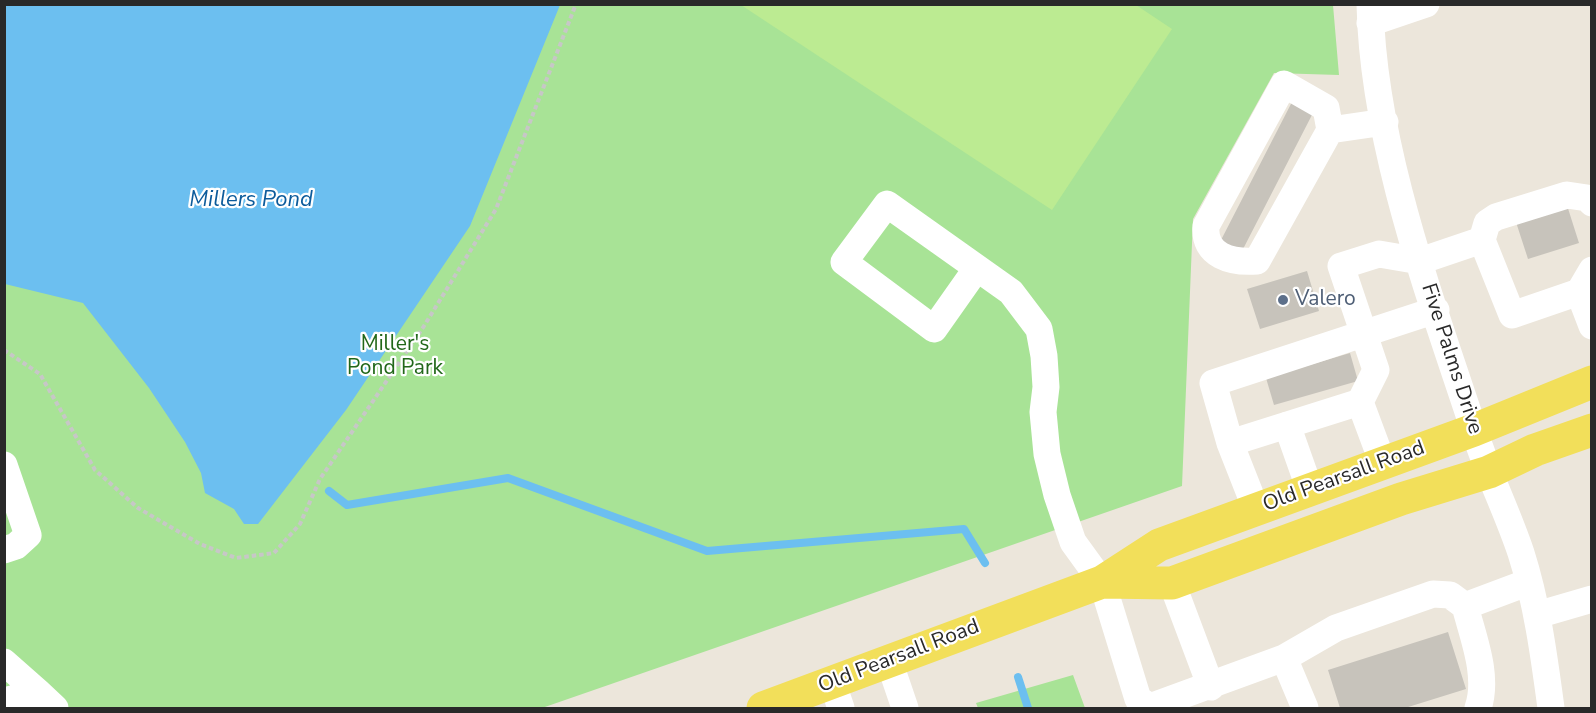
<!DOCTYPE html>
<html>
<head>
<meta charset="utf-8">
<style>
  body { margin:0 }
  #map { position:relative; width:1596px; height:713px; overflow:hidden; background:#ece6db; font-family:"Nunito Sans",sans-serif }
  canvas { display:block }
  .frame { position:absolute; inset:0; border:6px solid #292929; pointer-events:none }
</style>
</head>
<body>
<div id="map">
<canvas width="1596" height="713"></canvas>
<div class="frame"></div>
</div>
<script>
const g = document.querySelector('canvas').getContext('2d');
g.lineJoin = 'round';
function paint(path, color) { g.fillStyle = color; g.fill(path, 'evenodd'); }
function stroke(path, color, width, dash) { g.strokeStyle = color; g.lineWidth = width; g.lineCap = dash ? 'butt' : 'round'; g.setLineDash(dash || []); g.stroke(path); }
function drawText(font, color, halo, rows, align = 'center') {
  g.font = font + ' "Nunito Sans",sans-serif'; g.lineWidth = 4.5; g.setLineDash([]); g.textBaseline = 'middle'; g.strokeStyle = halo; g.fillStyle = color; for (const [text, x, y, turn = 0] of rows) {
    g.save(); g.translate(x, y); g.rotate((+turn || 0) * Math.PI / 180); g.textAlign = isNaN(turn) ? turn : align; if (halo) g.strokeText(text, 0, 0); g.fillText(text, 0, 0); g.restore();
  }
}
paint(new Path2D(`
  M 4,5 L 1333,5 L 1339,75 L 1274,73 L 1193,219 L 1182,486 L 542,708 L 5,708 Z
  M 1073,675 L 1085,708 L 978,708 L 976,703 Z`), '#a8e396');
paint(new Path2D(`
  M 741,5 L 1136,5 L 1172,29 L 1052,210 Z`), '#bceb92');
paint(new Path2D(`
  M 5,4 L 560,5 L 470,226 L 346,410 L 258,524 L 244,524 L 234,509 L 205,493 L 201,473 L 185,442 L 149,388 L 83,303 L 5,284 Z`), '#6cbff0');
stroke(new Path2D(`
  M 329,491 L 347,505 L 508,478 L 707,551 L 964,529 L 985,563
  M 1018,677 L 1028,708`), '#6cbff0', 8);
paint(new Path2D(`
  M 1293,100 L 1314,111 L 1241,253 L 1220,242 Z
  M 1565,199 L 1579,243 L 1528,259 L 1514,216 Z
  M 1307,271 L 1319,311 L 1260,329 L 1247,289 Z
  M 1350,353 L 1358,381 L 1274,405 L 1266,378 Z
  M 1448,632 L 1466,689 L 1405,708 L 1340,708 L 1328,670 Z`), '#c7c3bb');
stroke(new Path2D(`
  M 4,350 L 40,374 L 95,470 L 138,508 L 200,544 L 236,558 L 274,553 L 300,524 L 320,479 L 424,326 L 496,209 L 576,4`), '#c7c7c7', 4, [4.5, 3]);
stroke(new Path2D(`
  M 1370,4 C 1373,146 1430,296 1474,430 C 1487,472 1507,511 1521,553 C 1537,603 1544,656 1551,708
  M 1370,23 L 1426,4
  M 1330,130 L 1257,261 C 1232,263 1203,256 1206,226 L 1284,84 L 1326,108 L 1330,130 L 1385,122
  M 1482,240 L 1487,223 L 1496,217 L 1567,195 L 1587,198 L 1592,203
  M 977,268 L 934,329 L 844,262 L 887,204 L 1011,292 L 1039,329 L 1044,356 L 1046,387 L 1043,412 L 1047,454 L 1057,495 L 1073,542 L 1102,582 L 1138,699 L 1150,707 L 1284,658 L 1305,708
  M 1579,292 L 1592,270
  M 1360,402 L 1382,461
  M 1287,425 L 1310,490
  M 1230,443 L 1360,402 L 1376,370 L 1341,266 L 1379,254 L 1420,261 L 1482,240 L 1512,315 L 1579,292 L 1592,326
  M 4,465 L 28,535 L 16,546 L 4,550
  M 1256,509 L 1230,443 L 1213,383 L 1436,310
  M 1172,583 L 1211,687
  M 1465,606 C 1473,637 1489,676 1478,708
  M 1537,615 L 1592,599
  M 1284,658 L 1336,628 L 1433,594 L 1450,595 L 1465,606 L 1529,582
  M 889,661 L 905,708
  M 4,662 L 38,692
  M 832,682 L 841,708
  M 4,701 L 38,692 L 55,708`), '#fff', 27);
stroke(new Path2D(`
  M 1102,582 L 1172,583 L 1401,499 L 1489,472 L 1535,450 L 1592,430
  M 763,708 L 1102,582 L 1159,545 L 1474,430 L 1592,382`), '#f2df5a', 33);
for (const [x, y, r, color] of [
  [1283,300,6,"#5c6f8a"]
]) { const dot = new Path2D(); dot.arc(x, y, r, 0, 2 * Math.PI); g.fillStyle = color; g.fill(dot); stroke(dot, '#fff', 2); }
drawText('21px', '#4e5e75', '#fff', [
  ["Valero",1295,300]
], 'left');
drawText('21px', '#216719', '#fff', [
  ["Miller's",395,345],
  ["Pond Park",395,369]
]);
drawText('21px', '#292929', '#fff', [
  ["Five Palms Drive",1451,359,72],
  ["Old Pearsall Road",1344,477,-20],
  ["Old Pearsall Road",899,657,-21]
]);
drawText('italic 22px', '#0c5b9b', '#fff', [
  ["Millers Pond",251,201]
]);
</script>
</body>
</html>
